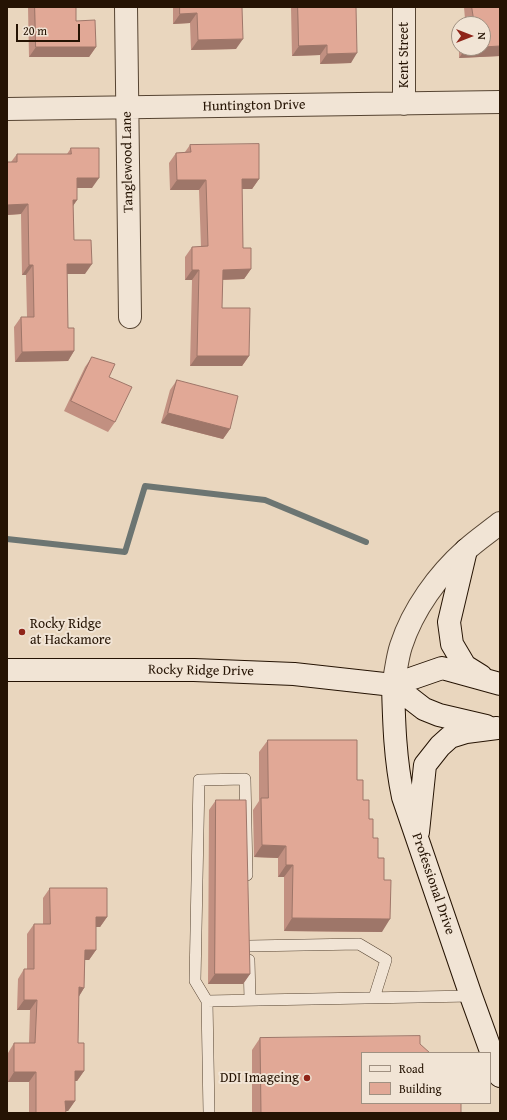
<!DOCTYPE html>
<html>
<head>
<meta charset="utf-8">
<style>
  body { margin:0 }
  #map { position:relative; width:507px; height:1120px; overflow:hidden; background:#e9d6be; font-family:"Gentium Book Plus",serif }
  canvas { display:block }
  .frame { position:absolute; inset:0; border:8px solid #251303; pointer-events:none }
  .legend { position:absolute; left:361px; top:1052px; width:130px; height:52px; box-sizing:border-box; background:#f1e4d5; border:1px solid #9f9081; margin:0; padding:5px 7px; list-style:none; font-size:12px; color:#251303 }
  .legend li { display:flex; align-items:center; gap:8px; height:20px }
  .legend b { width:20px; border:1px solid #9f9081 }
  .north { position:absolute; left:451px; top:16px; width:40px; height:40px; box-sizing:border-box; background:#f1e4d5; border:1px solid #9f9081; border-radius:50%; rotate:90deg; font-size:11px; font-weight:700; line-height:16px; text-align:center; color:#251303 }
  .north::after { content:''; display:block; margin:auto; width:14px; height:18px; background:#8f2418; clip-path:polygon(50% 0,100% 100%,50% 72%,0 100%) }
  .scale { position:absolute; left:16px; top:24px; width:64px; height:18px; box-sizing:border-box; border:2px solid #251303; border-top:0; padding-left:5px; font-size:12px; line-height:14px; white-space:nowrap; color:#251303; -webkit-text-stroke:3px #f1e4d5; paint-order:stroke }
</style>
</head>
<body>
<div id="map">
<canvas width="507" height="1120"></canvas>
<div class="frame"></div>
<ul class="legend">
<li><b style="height:5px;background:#f1e4d5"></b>Road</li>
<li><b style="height:11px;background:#e1a896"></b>Building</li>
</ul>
<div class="north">N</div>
<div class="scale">20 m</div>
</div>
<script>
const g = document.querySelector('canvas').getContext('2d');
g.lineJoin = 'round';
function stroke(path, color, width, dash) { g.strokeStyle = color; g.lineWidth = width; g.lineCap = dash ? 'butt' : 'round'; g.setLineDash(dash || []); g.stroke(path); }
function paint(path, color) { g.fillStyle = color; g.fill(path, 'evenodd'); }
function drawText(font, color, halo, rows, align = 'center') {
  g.font = font + ' "Gentium Book Plus",serif'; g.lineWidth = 4; g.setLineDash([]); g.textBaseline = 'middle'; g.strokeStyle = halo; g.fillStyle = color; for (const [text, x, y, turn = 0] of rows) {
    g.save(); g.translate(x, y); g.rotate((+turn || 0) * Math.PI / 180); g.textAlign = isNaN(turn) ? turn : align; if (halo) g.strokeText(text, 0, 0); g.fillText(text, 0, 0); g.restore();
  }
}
stroke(new Path2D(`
  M 7,539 L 125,552 L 145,486 L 265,500 L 366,542`), '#6c7572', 6);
const lane = new Path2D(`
  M 249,946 L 359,944 L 386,960 L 374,998
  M 249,960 L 250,1000
  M 207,1001 L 195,981 L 199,780 L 245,779 L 247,875
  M 209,1113 L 207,1001 L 471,996`);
const street = new Path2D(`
  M 126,7 L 130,317
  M 404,104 L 404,7
  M 7,109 L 500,102
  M 393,685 C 396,672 397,658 401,646 C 413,609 438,575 466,550 C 477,540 489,532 500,523`);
const secondary = new Path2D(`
  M 466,550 L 449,622 L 452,644 L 465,666 L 481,676
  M 7,670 L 194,670 L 294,674 L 393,685 L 442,668 L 500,684
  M 393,685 C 394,723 395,759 403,797 L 471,996 L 500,1076
  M 393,685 L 424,709 L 439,715 L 486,726
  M 418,832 L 425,765 L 440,746 L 450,737 L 466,732 L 497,728`);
stroke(lane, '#564432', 12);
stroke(street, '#564432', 24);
stroke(secondary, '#251303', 24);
stroke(lane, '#f1e4d5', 11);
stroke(street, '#f1e4d5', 22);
stroke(secondary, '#f1e4d5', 22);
paint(new Path2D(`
  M 28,7 L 76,7 L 76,21 L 96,47 L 89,57 L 29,57 Z
  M 173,7 L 242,7 L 236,49 L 191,50 L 190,23 L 173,24 Z
  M 291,7 L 356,7 L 351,63 L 320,64 L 320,55 L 292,56 Z
  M 464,7 L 500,7 L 500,56 L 459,58 L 459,48 L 483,48 L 483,24 L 461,24 L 465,19 Z
  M 190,145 L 259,179 L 252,189 L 242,189 L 243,248 L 251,269 L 244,279 L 222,280 L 222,308 L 249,356 L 242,366 L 190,366 L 192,280 L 185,280 L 185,257 L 192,247 L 201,247 L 199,190 L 170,190 L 169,163 L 176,153 L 185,152 Z
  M 71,148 L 92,188 L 77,188 L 77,200 L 73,206 L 74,240 L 85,274 L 67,274 L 68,328 L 74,351 L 68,361 L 15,362 L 14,327 L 21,317 L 27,317 L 26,275 L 22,275 L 21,214 L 7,215 L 7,162 L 11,162 L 17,154 L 67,154 Z
  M 92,357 L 115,422 L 108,432 L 64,411 L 85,367 Z
  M 177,380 L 230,429 L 223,439 L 161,423 L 170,390 Z
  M 268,740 L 357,780 L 369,819 L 373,838 L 378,858 L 382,932 L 284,931 L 284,877 L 278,877 L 278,858 L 254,857 L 253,810 L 259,801 L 259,752 Z
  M 216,800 L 250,974 L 243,984 L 208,984 L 209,810 Z
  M 50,888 L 107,917 L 100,927 L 96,927 L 96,950 L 89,960 L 85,960 L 84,988 L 79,996 L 78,1043 L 84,1071 L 77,1081 L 75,1081 L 75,1101 L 68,1111 L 66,1111 L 66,1113 L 29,1113 L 29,1082 L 8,1082 L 8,1053 L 14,1043 L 29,1043 L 30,1010 L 17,1010 L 18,979 L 24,969 L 27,969 L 27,934 L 34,924 L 43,924 L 43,898 Z
  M 260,1038 L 420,1044 L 461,1113 L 252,1113 L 252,1050 Z`), '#c29081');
paint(new Path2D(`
  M 197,13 L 190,23 L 173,24 L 180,14 Z
  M 243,39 L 236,49 L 191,50 L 198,40 Z
  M 327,45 L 320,55 L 292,56 L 299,46 Z
  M 500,46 L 500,56 L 459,58 L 466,48 L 483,48 L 483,47 Z
  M 36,47 L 96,47 L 89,57 L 29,57 Z
  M 357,53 L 351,63 L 320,64 L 327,54 Z
  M 77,178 L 99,178 L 92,188 L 70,188 Z
  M 242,179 L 259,179 L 252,189 L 235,189 Z
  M 177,180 L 206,180 L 199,190 L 170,190 Z
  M 73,200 L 77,200 L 70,210 Z
  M 28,204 L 21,214 L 7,215 L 7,205 Z
  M 67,264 L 92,264 L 85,274 L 60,274 Z
  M 29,265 L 33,265 L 26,275 L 22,275 Z
  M 251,269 L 244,279 L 216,280 L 223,270 Z
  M 192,270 L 199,270 L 192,280 L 185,280 Z
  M 74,351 L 68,361 L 15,362 L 22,352 Z
  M 197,356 L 249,356 L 242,366 L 190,366 Z
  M 168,413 L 230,429 L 223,439 L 161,423 Z
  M 262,845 L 286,846 L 278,858 L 254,857 Z
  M 286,865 L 293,865 L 284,877 L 278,877 Z
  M 96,917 L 107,917 L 100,927 L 89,927 Z
  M 292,918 L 390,919 L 382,932 L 284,931 Z
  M 85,950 L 96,950 L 89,960 L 78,960 Z
  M 215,974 L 250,974 L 243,984 L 208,984 Z
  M 79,987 L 84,988 L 78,998 Z
  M 24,1000 L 37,1000 L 30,1010 L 17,1010 Z
  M 75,1071 L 84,1071 L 77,1081 L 68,1081 Z
  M 14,1072 L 36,1072 L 29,1082 L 8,1082 Z
  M 65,1101 L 75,1101 L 68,1111 L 58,1111 Z`), '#9e7669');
const building = new Path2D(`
  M 35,7 L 76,7 L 76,21 L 95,20 L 96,47 L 36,47 Z
  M 180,7 L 242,7 L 243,39 L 198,40 L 197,13 L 180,14 Z
  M 298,7 L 356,7 L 357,53 L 327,54 L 327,45 L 299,46 Z
  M 472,7 L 500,7 L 500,46 L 483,47 L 483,24 L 466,24 L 465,18 L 473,18 Z
  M 259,144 L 259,179 L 242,179 L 243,248 L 251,248 L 251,269 L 223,270 L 222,308 L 250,308 L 249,356 L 197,356 L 199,270 L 192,270 L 192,247 L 208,246 L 206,180 L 177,180 L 176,153 L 191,152 L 190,145 Z
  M 71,148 L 99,148 L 99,178 L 77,178 L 77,200 L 73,200 L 74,240 L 91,240 L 92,264 L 67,264 L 68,328 L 74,328 L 74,351 L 22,352 L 21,317 L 34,317 L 33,265 L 29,265 L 28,204 L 7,205 L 7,162 L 17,162 L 17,154 L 71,154 Z
  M 92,357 L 115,364 L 109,377 L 132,387 L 115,422 L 71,401 Z
  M 177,380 L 238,396 L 230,429 L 168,413 Z
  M 268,740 L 357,740 L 357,780 L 363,780 L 363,800 L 369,800 L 369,819 L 373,819 L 373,838 L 378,838 L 378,858 L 384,858 L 384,880 L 391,880 L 390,919 L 292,918 L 293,865 L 286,865 L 286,846 L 262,845 L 261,798 L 268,798 Z
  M 216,800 L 246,800 L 250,974 L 215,974 Z
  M 50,888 L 107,888 L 107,917 L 96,917 L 96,950 L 85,950 L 84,988 L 79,987 L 78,1043 L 84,1043 L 84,1071 L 75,1071 L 75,1101 L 65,1101 L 66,1113 L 36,1113 L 36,1072 L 14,1072 L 14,1043 L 35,1043 L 37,1000 L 24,1000 L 24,969 L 34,969 L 34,924 L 50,924 Z
  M 420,1036 L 420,1044 L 430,1053 L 362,1053 L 362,1103 L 461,1103 L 461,1113 L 261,1113 L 260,1038 Z`);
paint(building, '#e1a896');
stroke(building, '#9e7669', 1);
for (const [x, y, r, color] of [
  [22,632,4,"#8f2418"],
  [307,1078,4,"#8f2418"]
]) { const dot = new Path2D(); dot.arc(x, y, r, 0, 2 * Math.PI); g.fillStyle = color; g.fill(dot); stroke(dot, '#f1e4d5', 1.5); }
drawText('14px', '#251303', '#f1e4d5', [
  ["Kent Street",404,55,-90],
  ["Huntington Drive",254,106,-1],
  ["Tanglewood Lane",128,162,-91],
  ["Rocky Ridge Drive",201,671,1],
  ["Professional Drive",433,884,71]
]);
drawText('14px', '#251303', '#f1e4d5', [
  ["Rocky Ridge",30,624],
  ["at Hackamore",30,640],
  ["DDI Imageing",299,1078,"right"]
], 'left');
</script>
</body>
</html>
